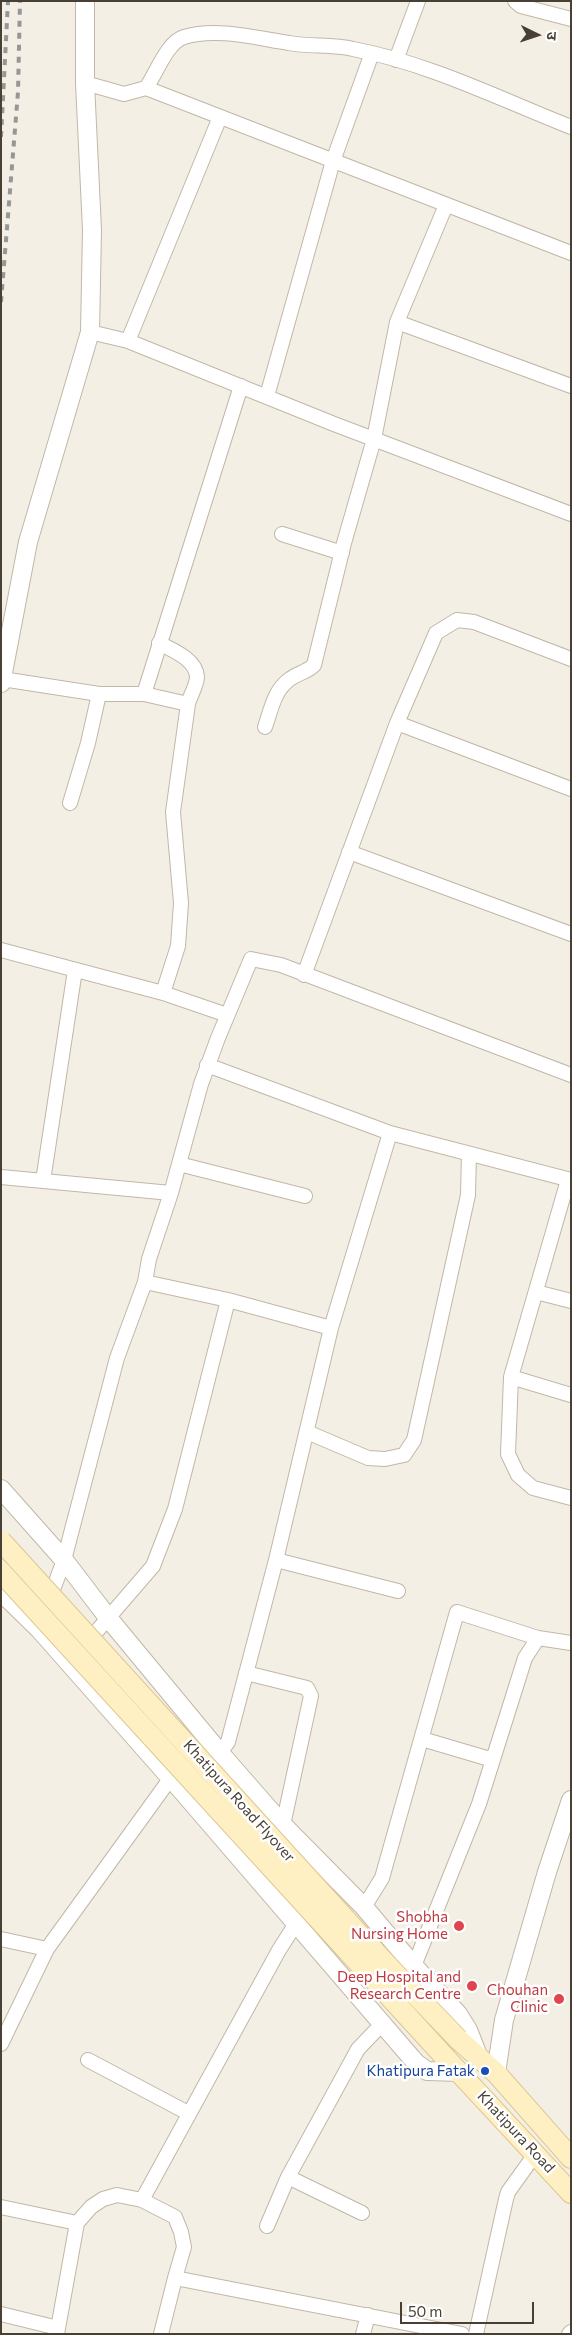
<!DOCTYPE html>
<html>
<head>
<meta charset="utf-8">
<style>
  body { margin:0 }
  #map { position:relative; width:572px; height:2335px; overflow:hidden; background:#f4efe5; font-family:Commissioner,"Noto Sans Devanagari",sans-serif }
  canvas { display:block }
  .frame { position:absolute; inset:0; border:2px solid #484034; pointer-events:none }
  .north { position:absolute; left:512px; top:10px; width:50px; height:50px; -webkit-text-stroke:4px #fff; paint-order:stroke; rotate:94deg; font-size:14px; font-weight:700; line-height:20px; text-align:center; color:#484034 }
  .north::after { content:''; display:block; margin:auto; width:18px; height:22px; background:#484034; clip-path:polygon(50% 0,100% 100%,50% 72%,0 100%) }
  .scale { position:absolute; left:400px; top:2302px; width:134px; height:22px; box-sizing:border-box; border:2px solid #484034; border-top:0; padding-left:6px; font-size:15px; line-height:18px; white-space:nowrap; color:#484034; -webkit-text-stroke:4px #fff; paint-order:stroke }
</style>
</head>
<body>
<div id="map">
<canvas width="572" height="2335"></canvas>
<div class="frame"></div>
<div class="north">उ</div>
<div class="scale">50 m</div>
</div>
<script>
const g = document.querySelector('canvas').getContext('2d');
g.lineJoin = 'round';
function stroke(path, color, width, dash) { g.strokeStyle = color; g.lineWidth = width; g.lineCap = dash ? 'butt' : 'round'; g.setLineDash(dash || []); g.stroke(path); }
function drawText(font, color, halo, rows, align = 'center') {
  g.font = font + ' Commissioner,sans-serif'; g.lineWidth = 5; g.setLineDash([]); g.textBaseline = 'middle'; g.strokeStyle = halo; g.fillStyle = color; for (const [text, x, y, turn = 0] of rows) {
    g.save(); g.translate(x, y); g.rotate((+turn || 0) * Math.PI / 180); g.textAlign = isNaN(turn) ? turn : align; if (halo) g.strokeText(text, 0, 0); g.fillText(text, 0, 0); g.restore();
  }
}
const minor = new Path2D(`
  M 515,1 L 521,6 L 571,19
  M 396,60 L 418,1
  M 85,83 L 124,94 L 146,88 C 156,74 167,42 184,37 C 216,27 256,38 289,43 C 310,47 332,44 353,49 C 428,63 500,99 571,127
  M 146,88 L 571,253
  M 397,322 L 571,386
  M 90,332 L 128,341 L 334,424 L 571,514
  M 128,341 L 220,117
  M 267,396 L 333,161 L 372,53
  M 282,534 L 342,553
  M 159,643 C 172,650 196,659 197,677 C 197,685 190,696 188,704
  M 2,679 L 99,694 L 144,694 L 188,704 L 173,812 L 181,903 L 178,946 L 163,993
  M 144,694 L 241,386
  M 397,723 L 571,789
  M 265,727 C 271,710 274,690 290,679 C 298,673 307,672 314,665 L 344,543 L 374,439 L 397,322 L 446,205
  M 70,803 L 88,743 L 99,694
  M 349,852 L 571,934
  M 1,950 L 163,993 L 227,1015
  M 304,975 L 397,723 L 436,633 L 457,620 L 474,622 L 571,659
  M 207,1065 L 390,1133 L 571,1180
  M 179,1164 L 305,1196
  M 1,1177 L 171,1193
  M 568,1180 L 511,1377 L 508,1454 L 518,1475 L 533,1488 L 571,1498
  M 43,1181 L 75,970
  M 145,1282 L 228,1300 L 331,1328
  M 536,1292 L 571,1301
  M 511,1377 L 571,1395
  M 307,1432 L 368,1458 L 385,1459 L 404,1455 L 414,1440 L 468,1195 L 469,1154
  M 276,1560 L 398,1591
  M 48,1603 L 64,1560 L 117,1358 L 145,1282 L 149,1259 L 171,1193 L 201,1084 L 218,1038 L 251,959 L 281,965 L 571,1075
  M 84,1646 L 153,1566 L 175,1509 L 228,1300
  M 246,1673 L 307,1688 L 311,1696 L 283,1825
  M 422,1739 L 493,1760
  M 220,1753 L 228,1742 L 276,1560 L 331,1328 L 390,1133
  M 364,1907 L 382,1878 L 457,1612 L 538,1638
  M 1,1939 L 47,1949
  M 413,1965 L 416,1961 L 479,1804 L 525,1658 L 538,1638 L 571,1643
  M 1,2044 L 47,1949 L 170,1779
  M 88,2060 L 188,2113
  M 288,2177 L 362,2213
  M 142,2200 L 279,1950 L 295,1925
  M 1,2207 L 77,2223
  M 267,2226 L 288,2177 L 358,2049 L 382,2024
  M 1,2314 L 58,2328
  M 57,2334 L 77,2223 L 91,2207 L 103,2199 L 117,2195 L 142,2200 L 175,2217 L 181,2232 L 184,2247 L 175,2278
  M 161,2334 L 175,2278 L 462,2334
  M 363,2334 L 368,2315
  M 476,2334 L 506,2199 L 508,2192 L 536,2153
  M 569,2334 L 571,2332`);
const tertiary = new Path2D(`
  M 1,683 L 28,542 L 90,332 L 92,230 L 85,83 L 85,1
  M 1,1489 L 64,1560 L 109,1619 L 220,1753 L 283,1825 L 364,1907 L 413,1965 L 458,2014 L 468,2030 L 479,2058
  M 1,1592 L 39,1629 L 182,1791 L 416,2063 L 427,2071 L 461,2072
  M 496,2073 L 504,2020 L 547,1872 L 571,1800`);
const secondary = new Path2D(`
  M 458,2039 L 496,2073 L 571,2158
  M 442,2054 L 571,2193`);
stroke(minor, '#c1b7a7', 16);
stroke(tertiary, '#c1b7a7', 20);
stroke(secondary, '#ddc792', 22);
stroke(minor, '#fff', 14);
stroke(tertiary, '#fff', 18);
stroke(secondary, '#fff0c4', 20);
stroke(new Path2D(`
  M 1,137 L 8,1
  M 1,302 L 18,92 L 20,1`), '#969696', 4, [6, 6]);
const secondaryBridge = new Path2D(`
  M 1,1541 L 388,1966 L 458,2039
  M 1,1572 L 442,2054`);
stroke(secondaryBridge, '#ddc792', 22, []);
stroke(secondaryBridge, '#fff0c4', 20);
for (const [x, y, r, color] of [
  [459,1926,6,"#e0444e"],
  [472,1986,6,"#e0444e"],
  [559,1999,6,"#e0444e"],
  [485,2071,5,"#1a4fb4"]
]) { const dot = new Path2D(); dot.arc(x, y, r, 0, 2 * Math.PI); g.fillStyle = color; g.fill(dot); stroke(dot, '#fff', 2); }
drawText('15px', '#484034', '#fff', [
  ["Khatipura Road Flyover",239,1801,48],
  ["Khatipura Road",516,2132,47]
]);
drawText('15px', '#be3a42', '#fff', [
  ["Shobha",448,1917],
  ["Nursing Home",448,1934],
  ["Deep Hospital and",461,1977],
  ["Research Centre",461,1994],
  ["Chouhan",548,1990],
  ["Clinic",548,2007]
], 'right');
drawText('15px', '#164399', '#fff', [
  ["Khatipura Fatak",475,2071]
], 'right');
</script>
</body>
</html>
